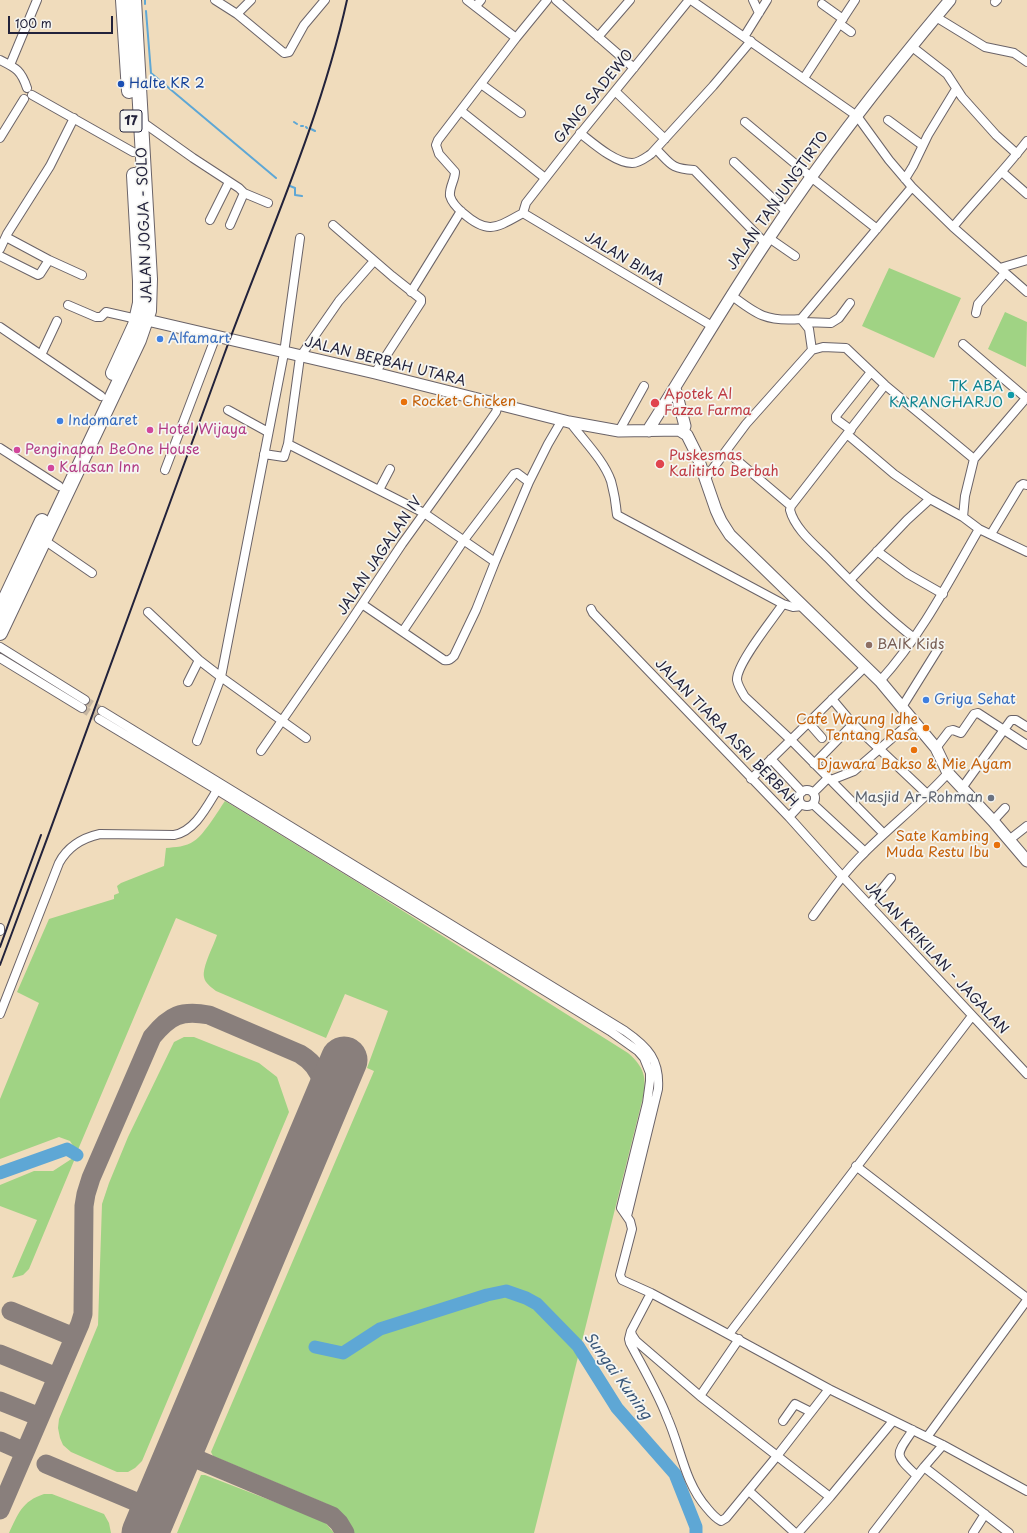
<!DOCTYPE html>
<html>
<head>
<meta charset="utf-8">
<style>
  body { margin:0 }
  #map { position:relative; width:1027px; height:1533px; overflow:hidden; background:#f0dcbc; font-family:"Playpen Sans",sans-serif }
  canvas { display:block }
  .scale { position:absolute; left:8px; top:16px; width:105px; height:18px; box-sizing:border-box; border:2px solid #22223b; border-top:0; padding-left:5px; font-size:12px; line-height:14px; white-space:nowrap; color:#22223b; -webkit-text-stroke:3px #f6f6f2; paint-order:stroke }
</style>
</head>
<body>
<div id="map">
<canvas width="1027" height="1533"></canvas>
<div class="scale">100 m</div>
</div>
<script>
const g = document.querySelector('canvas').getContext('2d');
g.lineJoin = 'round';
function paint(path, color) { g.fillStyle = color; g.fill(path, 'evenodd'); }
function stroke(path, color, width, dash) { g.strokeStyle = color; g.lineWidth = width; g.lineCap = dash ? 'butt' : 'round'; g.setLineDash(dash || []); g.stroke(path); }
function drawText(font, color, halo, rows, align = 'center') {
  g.font = font + ' "Playpen Sans",sans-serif'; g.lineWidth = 3.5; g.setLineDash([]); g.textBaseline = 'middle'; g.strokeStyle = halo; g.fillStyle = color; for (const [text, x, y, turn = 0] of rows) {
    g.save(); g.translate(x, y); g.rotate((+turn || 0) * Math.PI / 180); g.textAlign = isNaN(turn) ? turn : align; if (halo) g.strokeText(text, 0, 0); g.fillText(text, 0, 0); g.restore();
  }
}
paint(new Path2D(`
  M 889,268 L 961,298 L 934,358 L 862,326 Z
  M 1005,312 L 1027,322 L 1026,367 L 988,349 Z
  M 225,801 L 357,882 L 628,1053 C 644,1067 647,1077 643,1097 L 534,1533 L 351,1533 C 345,1519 340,1513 327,1504 L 213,1456 L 211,1452 L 374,1071 L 367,1068 L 388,1011 L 345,994 L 326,1038 L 216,991 C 211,987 205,983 204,977 C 202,967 214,945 217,935 L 176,918 L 77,1152 L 70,1141 L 59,1137 L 0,1159 L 0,1099 L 39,1003 L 17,992 L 49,919 L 114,899 L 114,895 L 119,893 L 117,886 L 121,883 L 164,866 L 166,848 C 175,847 186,847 194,841 C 204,835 218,811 225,801 Z
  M 184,1037 L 194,1037 L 259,1063 L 277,1077 L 289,1112 L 142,1461 L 135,1468 L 128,1472 L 117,1472 L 71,1452 L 63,1445 L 60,1438 L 58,1428 L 59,1419 L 98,1325 L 102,1204 L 109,1183 L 128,1137 L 174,1042 Z
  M 76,1156 L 29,1269 L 23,1275 L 12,1278 L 37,1220 L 0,1206 L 0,1185 L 34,1171 L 53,1171 Z
  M 201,1475 L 205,1475 L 324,1521 L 334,1533 L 177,1533 Z
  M 44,1494 L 52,1494 L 104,1514 L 109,1523 L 111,1533 L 9,1533 C 18,1514 22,1501 44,1494 Z`), '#a0d384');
stroke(new Path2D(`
  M 145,0 L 145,4
  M 146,11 L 151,73 L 276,178
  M 294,122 L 297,124
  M 301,126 L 303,126
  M 306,127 L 307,128
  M 311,129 L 315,131
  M 290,186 L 295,188 L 295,195 L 302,196`), '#5ea7d5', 2);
stroke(new Path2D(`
  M 0,1173 L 67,1149 L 77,1155
  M 315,1347 L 343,1353 L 380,1329 L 487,1295 L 506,1291 L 526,1298 L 537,1304 L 578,1346 L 617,1408 L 675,1474 L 696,1527 L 696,1533`), '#5ea7d5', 13);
stroke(new Path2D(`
  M 11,1311 L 74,1337
  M 0,1354 L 57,1377
  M 0,1401 L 40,1417
  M 187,1434 C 186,1446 189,1452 199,1460 L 332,1516 L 339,1523 L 345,1533
  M 0,1441 L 25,1452
  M 46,1464 L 134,1501 C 146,1509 147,1513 148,1527
  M 172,1469 C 181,1461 186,1458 199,1460
  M 134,1501 C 149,1503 152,1501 163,1490
  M 0,1510 L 80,1324 L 83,1314 L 84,1206 L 86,1194 L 91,1178 L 152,1037 C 170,1015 181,1010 209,1015 L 300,1054 C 325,1069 327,1093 319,1119`), '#897f7c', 19);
stroke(new Path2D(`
  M 145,1533 L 344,1060`), '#897f7c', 47);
stroke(new Path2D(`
  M 85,700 L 102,711
  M 82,708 L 99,719`), '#c7b7a2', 8, [8, 4]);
const street = new Path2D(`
  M 215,0 L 237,14 L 284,53 L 289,52 L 304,25 L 325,0
  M 467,0 L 516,38
  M 556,0 L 634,68
  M 691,0 L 857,116 L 889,160 L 912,187 L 953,227 L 1027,292
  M 753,0 L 759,13
  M 995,2 L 997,0
  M 822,4 L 843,19
  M 476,6 L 481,0
  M 237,14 L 251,0
  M 936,17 L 985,47 L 1014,53 L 1027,62
  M 840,24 L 851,32
  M 598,37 L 630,0
  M 744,37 L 767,0
  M 911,46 L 947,74 L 962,97 L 996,135 L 1017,154
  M 0,60 C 16,68 21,70 27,88
  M 10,65 L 37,0
  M 804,78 L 855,0
  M 481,84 L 521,113
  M 615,91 L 665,139
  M 32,95 L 133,152
  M 461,111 L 545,178
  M 888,120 L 922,145
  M 141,121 L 193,158 L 239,188 L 244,193 L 268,203
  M 745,122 L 811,177 L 877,229
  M 580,133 C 593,143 615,163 632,163 C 639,163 645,158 651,154 L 713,86 L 751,41
  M 0,138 L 24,99
  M 656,149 C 671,164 671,169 694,170 L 765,243
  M 734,162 L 787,212
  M 1002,172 L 1027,194
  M 905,179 L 913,166 L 928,135 L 956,89
  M 523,213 C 496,228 488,235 463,213 C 457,208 452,203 450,196 C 449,187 455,180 455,172 L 439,154 L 436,145 L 438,140 L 516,38 L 547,0
  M 523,213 L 526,203 L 576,139 L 689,0
  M 523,213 L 712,326
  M 210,220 L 229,182
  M 230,225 L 244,193
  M 333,225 L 392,276 L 421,299 L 421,302 L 375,373
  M 953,227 C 977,198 1004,171 1027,141
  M 6,237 L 49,260 L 82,275
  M 769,238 L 795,256
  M 0,249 L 7,234 L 50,166 L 74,118
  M 0,256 L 38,275 L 40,274 L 49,260
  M 1000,268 L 1027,260
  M 411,292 L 461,211
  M 731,295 C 757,315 767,322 801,319 L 809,329 L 812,350 L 823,347 L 846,348 L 885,385 L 974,459
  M 68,305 L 96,317 L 101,317 L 106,312 L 137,319
  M 976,313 L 978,304 L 1005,273
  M 801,319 L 912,187
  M 804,322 L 831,323 L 839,318 L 850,303
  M 0,327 L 101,396
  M 963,344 L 1026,398
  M 41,355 L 57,321
  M 885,385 L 791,506 L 790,510 C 795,529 814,544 828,558 C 855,586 883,614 914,638
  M 228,410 L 268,432
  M 573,423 L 573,426 C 586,443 604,461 611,481 C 614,492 616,504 617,515 L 783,604 L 793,607 L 803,606
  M 851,430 L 836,419 L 836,416 L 871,372
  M 619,431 L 644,386
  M 848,435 L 894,474 L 930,499 L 963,517 L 979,529 L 1027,552
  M 288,444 L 424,513 L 495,562
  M 0,448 L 59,486
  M 726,451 L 791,506
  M 264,454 L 284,457 L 288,444 L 300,357 L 339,301 L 374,261
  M 165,470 L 216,336
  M 705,479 L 746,424 L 812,350
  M 379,490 L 390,469
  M 963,517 L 965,496 L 974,459 L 1027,397
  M 991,534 L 1020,486 L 1023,484 L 1027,485
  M 44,540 L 92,573
  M 877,551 L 908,574 L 943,594
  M 850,580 L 907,520 L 930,499
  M 362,604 L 444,660 C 449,661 451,659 454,656 L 476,610 L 495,562 L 529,482 L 548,444 L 562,420
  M 783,604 C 773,619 736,664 737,680 C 738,686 742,692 745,697 L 791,740 L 884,834
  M 591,609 L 593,613 L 789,817 L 842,876 L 1027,1074
  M 148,612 L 199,660 L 221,677 L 306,738
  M 403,631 L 464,540 L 514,474 L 517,473 L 529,482
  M 0,647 L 85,700
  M 0,658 L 82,708
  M 880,681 C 921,636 949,581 979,529
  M 188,682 L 199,660
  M 832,699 L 853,724 L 928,795
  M 902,707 L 940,646
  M 102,711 L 625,1031 C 648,1047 660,1060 658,1089 L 627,1216
  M 99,719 L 217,790 L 610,1031 L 638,1051 L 644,1058 L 650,1073 L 650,1081 L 647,1103 L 621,1208 L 630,1221 L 632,1229 L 620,1275 L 622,1280 L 651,1293 L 713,1326 L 829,1389 L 943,1445 L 1027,1491
  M 808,722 L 822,738
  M 197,741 L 221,677 L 284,353 L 300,238
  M 936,748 L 949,731 L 953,730 L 961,733 L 974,714 L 978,713 L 1027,745
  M 261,751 L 346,628 L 402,544 L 476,441 L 496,412 L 498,405
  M 771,759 L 802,792
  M 814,764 L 853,724
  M 751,779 L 866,666
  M 831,780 L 854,771 L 912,721
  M 962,788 L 1011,720 L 1016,720 L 1027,727
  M799 798a8 8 0 1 1 16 0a8 8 0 1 1-16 0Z
  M 813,793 L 828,778
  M 813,804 L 865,852
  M 789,817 L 801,804
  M 993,821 L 1005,808
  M 1009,840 L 1027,826
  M 869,905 L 891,878
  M 813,916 C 829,894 845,871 865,852 C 892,825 922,802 948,773
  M 0,928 L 0,931
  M 0,1014 L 59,863 C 68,846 82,838 100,834 L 174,835 C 196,831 208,804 219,787
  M 856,1166 L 1027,1298
  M 651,1293 L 631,1331 L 632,1335 L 636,1341 L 700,1396 L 830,1497
  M 631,1331 L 629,1339 L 630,1343 C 643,1368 657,1391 667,1417 C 681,1448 684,1482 707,1508 C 711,1513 715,1518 721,1521 L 726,1518 L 777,1456 L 829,1389
  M 729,1334 L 972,1016
  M 700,1396 L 739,1339
  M 783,1421 L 795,1404 L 811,1412
  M 913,1430 C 895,1456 894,1454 917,1476
  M 927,1437 L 1027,1300
  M 924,1467 L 1009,1533
  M 749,1491 L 795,1533
  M 798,1533 L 830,1497 L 893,1421
  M 873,1533 L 924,1467 L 943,1445
  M 973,1533 L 985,1514`);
const secondary = new Path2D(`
  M 147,320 L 375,373 L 569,422 L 619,431 L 679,430 L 687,435 L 697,455 L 716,510 L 721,521 L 730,535 L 880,681 L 936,748 L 948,773 L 993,821 L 1027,861
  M 675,388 L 685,426 L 683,432
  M 649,431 L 650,427 C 690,364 727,300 769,238 C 824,155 886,76 950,0`);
const highway = new Path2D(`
  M 123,0 L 129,91
  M 113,373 L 135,325 L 140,303 L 140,281 L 134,175
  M 0,610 L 42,521
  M 0,633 L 139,340 L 149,311 L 150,279 L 134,0`);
stroke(street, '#6a6368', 10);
stroke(secondary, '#6a6368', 13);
stroke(highway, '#6a6368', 16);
stroke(street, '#fff', 8);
stroke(secondary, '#fff', 11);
stroke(highway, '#fff', 14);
stroke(new Path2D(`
  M 0,947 L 41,835
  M 0,965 C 76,762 150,558 224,355 C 267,238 320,122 347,0`), '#22223b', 2);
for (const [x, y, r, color] of [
  [121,84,4,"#1a4fb4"],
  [160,339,4,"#3f7fe0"],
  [1011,395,4,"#0f9aa8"],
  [404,402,4,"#e8710a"],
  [655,403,5,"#e0444e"],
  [60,421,4,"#3f7fe0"],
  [150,430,4,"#d1479c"],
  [17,450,4,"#d1479c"],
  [660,464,5,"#e0444e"],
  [51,468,4,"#d1479c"],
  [869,645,4,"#8d6e63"],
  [926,700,4,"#3f7fe0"],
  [926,728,4,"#e8710a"],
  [914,750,4,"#e8710a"],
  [991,798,4,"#6b7280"],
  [997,845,4,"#e8710a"]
]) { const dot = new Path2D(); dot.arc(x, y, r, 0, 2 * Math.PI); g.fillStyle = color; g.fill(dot); stroke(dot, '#f6f6f2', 1.5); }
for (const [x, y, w] of [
  [131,121,22]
]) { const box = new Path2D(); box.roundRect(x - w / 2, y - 11, w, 22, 3); g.fillStyle = '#f6f6f2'; g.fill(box); stroke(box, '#22223b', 1); }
drawText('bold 13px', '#22223b', null, [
  ["17",131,121]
]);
drawText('14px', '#164399', '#f6f6f2', [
  ["Halte KR 2",129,84]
], 'left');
drawText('14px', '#22223b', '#f6f6f2', [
  ["GANG SADEWO",594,97,-51],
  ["JALAN TANJUNGTIRTO",778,201,-55],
  ["JALAN JOGJA - SOLO",145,225,-92],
  ["JALAN BIMA",624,259,31],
  ["JALAN BERBAH UTARA",385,362,14],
  ["JALAN JAGALAN IV",380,556,-56],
  ["JALAN TIARA ASRI BERBAH",726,733,46],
  ["JALAN KRIKILAN - JAGALAN",936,958,47]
]);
drawText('14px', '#366cbe', '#f6f6f2', [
  ["Alfamart",168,339],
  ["Indomaret",68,421],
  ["Griya Sehat",934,700]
], 'left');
drawText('14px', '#0d838f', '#f6f6f2', [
  ["TK ABA",1003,387],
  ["KARANGHARJO",1003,403]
], 'right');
drawText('14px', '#be3a42', '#f6f6f2', [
  ["Apotek Al",664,395],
  ["Fazza Farma",664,411],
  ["Puskesmas",669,456],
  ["Kalitirto Berbah",669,472]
], 'left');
drawText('14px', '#c56008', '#f6f6f2', [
  ["Rocket Chicken",412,402,"left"],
  ["Cafe Warung Idhe",918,720],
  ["Tentang Rasa",918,736],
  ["Djawara Bakso & Mie Ayam",914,765,"center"],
  ["Sate Kambing",989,837],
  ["Muda Restu Ibu",989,853]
], 'right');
drawText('14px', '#b23c85', '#f6f6f2', [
  ["Hotel Wijaya",158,430],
  ["Penginapan BeOne House",25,450],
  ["Kalasan Inn",59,468]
], 'left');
drawText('14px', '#785e54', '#f6f6f2', [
  ["BAIK Kids",877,645]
], 'left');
drawText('14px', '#5b616d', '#f6f6f2', [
  ["Masjid Ar-Rohman",983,798]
], 'right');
drawText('italic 15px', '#3a5779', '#f6f6f2', [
  ["Sungai Kuning",617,1376,54]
]);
</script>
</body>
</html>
